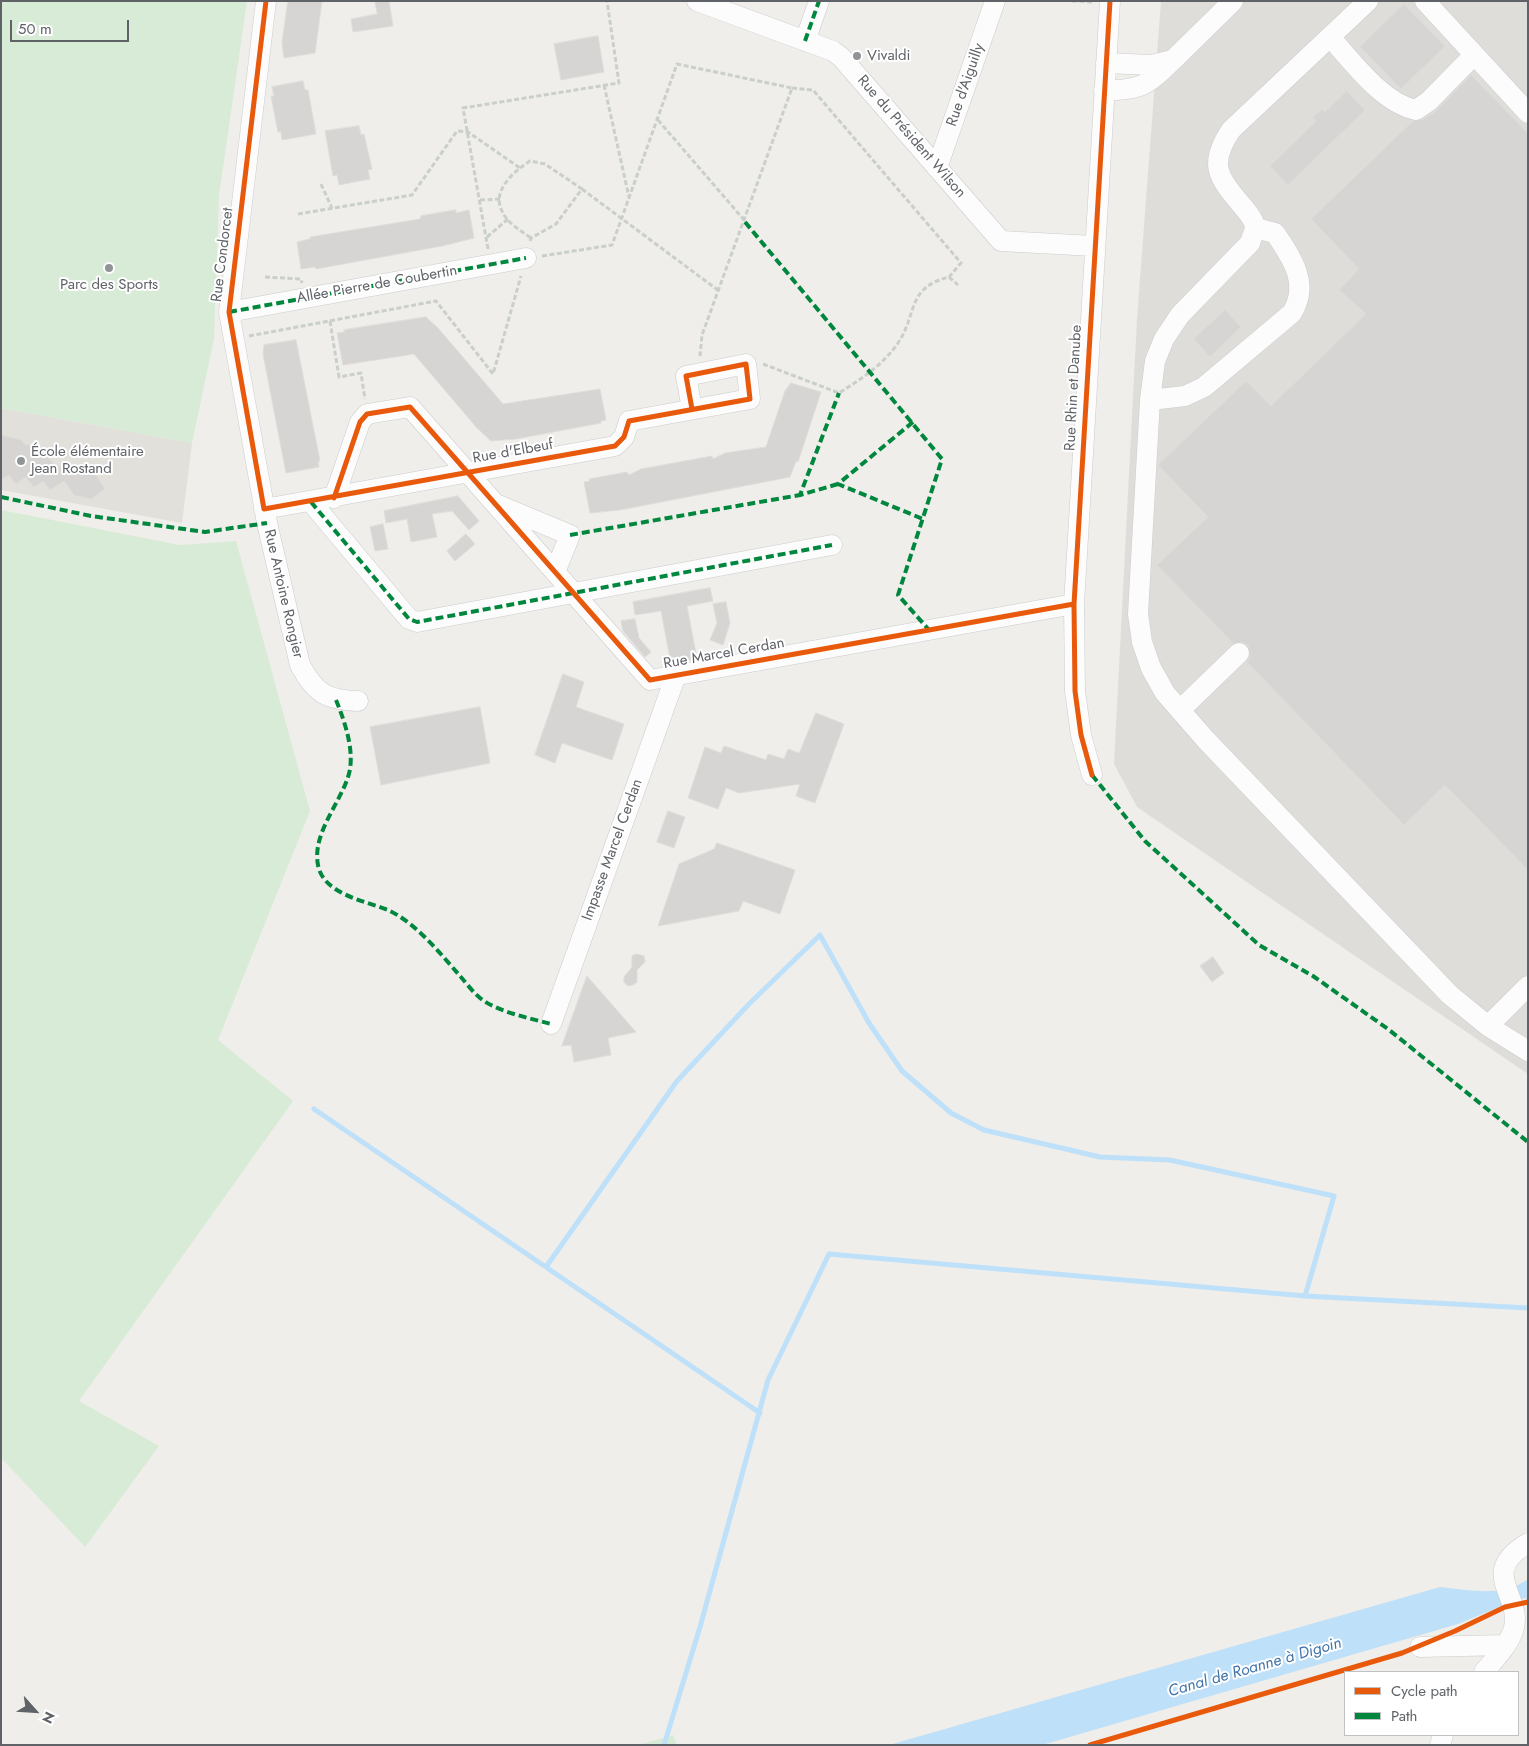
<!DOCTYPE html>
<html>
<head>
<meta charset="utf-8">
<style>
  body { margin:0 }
  #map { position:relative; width:1529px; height:1746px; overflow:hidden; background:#efeeea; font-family:Jost,sans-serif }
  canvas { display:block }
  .frame { position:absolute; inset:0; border:2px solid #5f6368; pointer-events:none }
  .legend { position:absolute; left:1344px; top:1671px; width:175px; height:65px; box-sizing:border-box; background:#fff; border:1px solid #bfc1c3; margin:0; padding:6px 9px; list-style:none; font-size:15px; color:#5f6368 }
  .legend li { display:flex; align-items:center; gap:10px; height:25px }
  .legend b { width:25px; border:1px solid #bfc1c3 }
  .north { position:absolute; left:10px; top:1686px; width:50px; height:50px; -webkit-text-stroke:4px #fff; paint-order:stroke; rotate:116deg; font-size:14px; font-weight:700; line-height:20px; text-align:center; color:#5f6368 }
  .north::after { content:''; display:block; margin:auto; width:18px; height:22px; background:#5f6368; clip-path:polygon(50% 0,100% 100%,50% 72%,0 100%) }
  .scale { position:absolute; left:10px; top:20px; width:119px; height:22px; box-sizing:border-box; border:2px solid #5f6368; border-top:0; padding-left:6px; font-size:15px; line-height:18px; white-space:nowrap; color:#5f6368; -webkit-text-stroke:4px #fff; paint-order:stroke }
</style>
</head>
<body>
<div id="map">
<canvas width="1529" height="1746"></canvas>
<div class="frame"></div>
<ul class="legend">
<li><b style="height:6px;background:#e8590c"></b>Cycle path</li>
<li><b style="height:6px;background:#00873e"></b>Path</li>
</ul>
<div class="north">N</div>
<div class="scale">50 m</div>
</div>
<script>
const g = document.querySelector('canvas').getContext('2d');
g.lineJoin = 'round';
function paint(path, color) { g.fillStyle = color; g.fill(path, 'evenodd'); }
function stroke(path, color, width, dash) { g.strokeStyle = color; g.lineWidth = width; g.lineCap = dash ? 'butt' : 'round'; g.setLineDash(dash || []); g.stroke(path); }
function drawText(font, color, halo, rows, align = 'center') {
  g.font = font + ' Jost,sans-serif'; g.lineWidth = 4; g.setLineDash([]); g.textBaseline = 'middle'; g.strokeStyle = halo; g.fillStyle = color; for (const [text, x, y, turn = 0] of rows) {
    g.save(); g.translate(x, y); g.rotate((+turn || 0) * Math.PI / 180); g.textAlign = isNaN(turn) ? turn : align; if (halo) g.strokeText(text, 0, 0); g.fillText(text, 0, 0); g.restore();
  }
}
paint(new Path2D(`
  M 1161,1 L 1528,1 L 1528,1074 L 1137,807 L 1114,764 L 1137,319 Z`), '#dfddda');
paint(new Path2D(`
  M 1,408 L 192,443 L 182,523 L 1,490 Z`), '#e2e0da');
paint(new Path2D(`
  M 1,1 L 247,1 L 219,196 L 214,339 L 192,443 L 1,408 Z
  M 1,510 L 180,545 L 236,541 L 310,811 L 218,1040 L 293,1101 L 79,1401 L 159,1446 L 85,1547 L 1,1458 Z
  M 673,1735 L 677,1745 L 638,1745 Z`), '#d8ebd6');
paint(new Path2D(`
  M 1528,1579 L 1528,1598 L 1519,1599 L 1458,1624 L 1042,1745 L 889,1745 L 1440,1587 C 1470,1590 1502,1598 1528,1579 Z`), '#bfe0f9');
stroke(new Path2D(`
  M 314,1109 L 760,1413
  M 546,1267 L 677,1081 L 749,1004 L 820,935 L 869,1023 L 902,1071 L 951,1113 L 984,1130 L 1100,1157 L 1170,1160 L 1334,1196 L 1305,1296 L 1528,1308
  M 664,1745 L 700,1627 L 768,1380 L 829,1254 L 1305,1296`), '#bfe0f9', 5);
const building = new Path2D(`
  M 288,1 L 322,1 L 315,53 L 284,58 L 282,43 Z
  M 375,1 L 389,1 L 393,26 L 353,32 L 351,19 L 377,14 Z
  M 1404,4 L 1445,46 L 1401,89 L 1360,47 Z
  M 598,36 L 604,72 L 561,80 L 554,44 Z
  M 1471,75 L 1528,133 L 1528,870 L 1445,785 L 1404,825 L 1247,662 L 1250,656 L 1248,645 L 1242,642 L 1231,644 L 1232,642 L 1157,565 L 1208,517 L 1158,465 L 1246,381 L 1271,406 L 1366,314 L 1339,290 L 1359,269 L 1311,219 L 1413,121 L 1422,120 L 1436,111 Z
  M 303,81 L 305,90 L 308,90 L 316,134 L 282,140 L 281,132 L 278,132 L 271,96 L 274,96 L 272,87 Z
  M 1347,91 L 1365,110 L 1288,185 L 1270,166 L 1316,121 L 1312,118 L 1322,109 L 1325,112 Z
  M 359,126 L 361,135 L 364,134 L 372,169 L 368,170 L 370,179 L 339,185 L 337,175 L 333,176 L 325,131 Z
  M 456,210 L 456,213 L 469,210 L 474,238 L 442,246 L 316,269 L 315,267 L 301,269 L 297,242 L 310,239 L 310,237 L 420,219 L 421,216 Z
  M 1225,310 L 1241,327 L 1210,357 L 1194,339 Z
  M 426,317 L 438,328 L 503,404 L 600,389 L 606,420 L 601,421 L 601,423 L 516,439 L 491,441 L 477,428 L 414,354 L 343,365 L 337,333 L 345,332 L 344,330 Z
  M 296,340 L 320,461 L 318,461 L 319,467 L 286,473 L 263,354 L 264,345 Z
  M 791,383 L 821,392 L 798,462 L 796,461 L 790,477 L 620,510 L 590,513 L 584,482 L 590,481 L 589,479 L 627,472 L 629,475 L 641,469 L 712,456 L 713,459 L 725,453 L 766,447 L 785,391 Z
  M 1,435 L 22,440 L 24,444 L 42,448 L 54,465 L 95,473 L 105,489 L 91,499 L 74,495 L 64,481 L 50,490 L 43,481 L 34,487 L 26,477 L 16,484 L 9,475 L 1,480 Z
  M 458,496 L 479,521 L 469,530 L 452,511 L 432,514 L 437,537 L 411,542 L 407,519 L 386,523 L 384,511 Z
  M 383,524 L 388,549 L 375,551 L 370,527 Z
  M 466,534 L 475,544 L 455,561 L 447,551 Z
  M 710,588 L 713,601 L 687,606 L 697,659 L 671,664 L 661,611 L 635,615 L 633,602 Z
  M 726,602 L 730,623 L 723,645 L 710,640 L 717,623 L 713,604 Z
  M 635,619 L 639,638 L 651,652 L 645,657 L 623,631 L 621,621 Z
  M 563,674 L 584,682 L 576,707 L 624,724 L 612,760 L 562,743 L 555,763 L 535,755 Z
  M 480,707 L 490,763 L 381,785 L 370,727 Z
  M 816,713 L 844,724 L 815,803 L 796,796 L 800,784 L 739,793 L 726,788 L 718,809 L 688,798 L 705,747 L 721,753 L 724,746 L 766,760 L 768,754 L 784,759 L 788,749 L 799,753 Z
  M 668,811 L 685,817 L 674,848 L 657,842 Z
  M 717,843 L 795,870 L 780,914 L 743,901 L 739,911 L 658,926 L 679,864 L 714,849 Z
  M 637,954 L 644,956 L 645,962 L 637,970 L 637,982 L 633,985 L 628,986 L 624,982 L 624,977 L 632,967 L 632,956 Z
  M 1213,957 L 1224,973 L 1212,982 L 1200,966 Z
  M 587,976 L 636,1032 L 608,1038 L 611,1055 L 574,1062 L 571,1045 L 562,1046 Z`);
paint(building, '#d6d5d3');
stroke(building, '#deddd9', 1);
const minor = new Path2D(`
  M 266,1 L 229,312 L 267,523 L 300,665 C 315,693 326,700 358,701
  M 697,1 L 833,51 L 841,57 L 1001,241 L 1094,246
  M 1368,1 L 1231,130 C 1207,166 1219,178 1244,208 C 1248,213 1255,221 1255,228 C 1254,233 1251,239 1250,243 L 1180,315 L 1164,339 L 1155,361 L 1150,400 L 1138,614 L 1142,642 L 1151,668 L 1165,693 L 1206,740 L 1450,995 L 1488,1026 L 1528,1051
  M 1425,1 L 1528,113
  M 1330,37 C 1353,62 1382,103 1416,110 L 1429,101 L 1474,55
  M 805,41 L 819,1
  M 1173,60 L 1233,1
  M 1104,91 C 1144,88 1144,88 1173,60 L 1151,65 L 1106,63
  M 937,168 L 995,1
  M 229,312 L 526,258
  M 1150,400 L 1185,396 L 1204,387 L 1292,313 C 1310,284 1292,258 1275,233 L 1255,228
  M 334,498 L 360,422 L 367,414 L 410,407 L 650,680 L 1074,604
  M 311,502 L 409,619 L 417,622 L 832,545
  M 498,505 L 570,535 L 555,572
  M 264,509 L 615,446 L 624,437 L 629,421 L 750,399 L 746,364 L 686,376 L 692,409
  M 1180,710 L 1239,653
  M 1092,775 L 1081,735 L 1075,691 L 1074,604 L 1110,1
  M 551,1024 L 676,675
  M 1488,1026 L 1528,986
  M 1420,1647 L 1505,1645
  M 1484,1672 C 1494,1660 1508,1646 1513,1631 C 1525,1596 1476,1574 1528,1543
  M 1440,1745 L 1443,1735`);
stroke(minor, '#cbcccc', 21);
stroke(new Path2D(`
  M 1072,1 L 1093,2
  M 604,85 L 629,197
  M 792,88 L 813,90 L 961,263 L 949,277
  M 658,120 L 745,221
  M 321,184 L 332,208
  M 582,189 L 719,291
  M 480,200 L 501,199
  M 298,214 L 412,195 L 457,131 L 468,132 L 520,168
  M 487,237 L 508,219
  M 530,241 L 531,238 L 556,224 L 582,189 L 545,164 L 530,161 C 515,171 491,190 502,211 C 507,223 521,231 531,238
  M 488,249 L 463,108 L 619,83 L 607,1
  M 542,256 L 612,245 L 677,64 L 792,88 L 702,335 L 700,356
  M 265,277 L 301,279 L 302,283
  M 330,321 L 339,377 L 361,373 L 365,399
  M 249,336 L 436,301 L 493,374 L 521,276
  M 763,364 L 839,393 C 861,379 883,365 898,343 C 918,313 906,288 949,277 L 958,285`), '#cacfcc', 3, [5, 2.5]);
stroke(minor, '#fdfcfc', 20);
stroke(new Path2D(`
  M 805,41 L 819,1
  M 745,222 L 942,459 L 898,595 L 930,631
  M 229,312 L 526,258
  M 913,422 L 838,484 L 923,519
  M 838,484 L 800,495 L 839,393
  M 1,497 L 91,516 L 205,532 L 267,523
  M 311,502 L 409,619 L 417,622 L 832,545
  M 570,535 L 800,495
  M 336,700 C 345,722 356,754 348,777 C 339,805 312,834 318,865 C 323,894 365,901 388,910 C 416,923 440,953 460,976 C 467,984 475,995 484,1001 C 503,1013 529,1018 551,1024
  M 1092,775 L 1145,841 L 1259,945 L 1313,976 L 1388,1029 L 1528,1142`), '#00873e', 4, [8, 4]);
stroke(new Path2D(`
  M 266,1 L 229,312 L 264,509 L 615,446 L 624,437 L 629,421 L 750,399 L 746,364 L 686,376 L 692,409
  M 334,498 L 360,422 L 367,414 L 410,407 L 650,680 L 1074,604
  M 1092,775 L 1081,735 L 1075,691 L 1074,604 L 1110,1
  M 1090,1745 L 1402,1653 L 1455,1631 L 1505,1607 L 1528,1602`), '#e8590c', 5);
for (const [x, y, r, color] of [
  [857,56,5,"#919496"],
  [109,268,5,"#919496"],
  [21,461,5,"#919496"]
]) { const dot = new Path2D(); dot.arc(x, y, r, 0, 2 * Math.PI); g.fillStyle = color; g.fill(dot); stroke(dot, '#fff', 2); }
drawText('15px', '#5f6368', '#fff', [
  ["Vivaldi",867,56],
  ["Parc des Sports",109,285,"center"],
  ["École élémentaire",31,452],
  ["Jean Rostand",31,469]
], 'left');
drawText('15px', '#5f6368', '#fff', [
  ["Rue d'Aiguilly",966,85,-71],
  ["Rue du Président Wilson",911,137,49],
  ["Rue Condorcet",223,255,-83],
  ["Allée Pierre de Coubertin",377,285,-10],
  ["Rue Rhin et Danube",1074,388,-87],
  ["Rue d'Elbeuf",513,452,-10],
  ["Rue Antoine Rongier",283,594,77],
  ["Rue Marcel Cerdan",724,654,-10],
  ["Impasse Marcel Cerdan",613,850,-70]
]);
drawText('italic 16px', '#4174aa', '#fff', [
  ["Canal de Roanne à Digoin",1255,1668,-16]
]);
</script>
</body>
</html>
